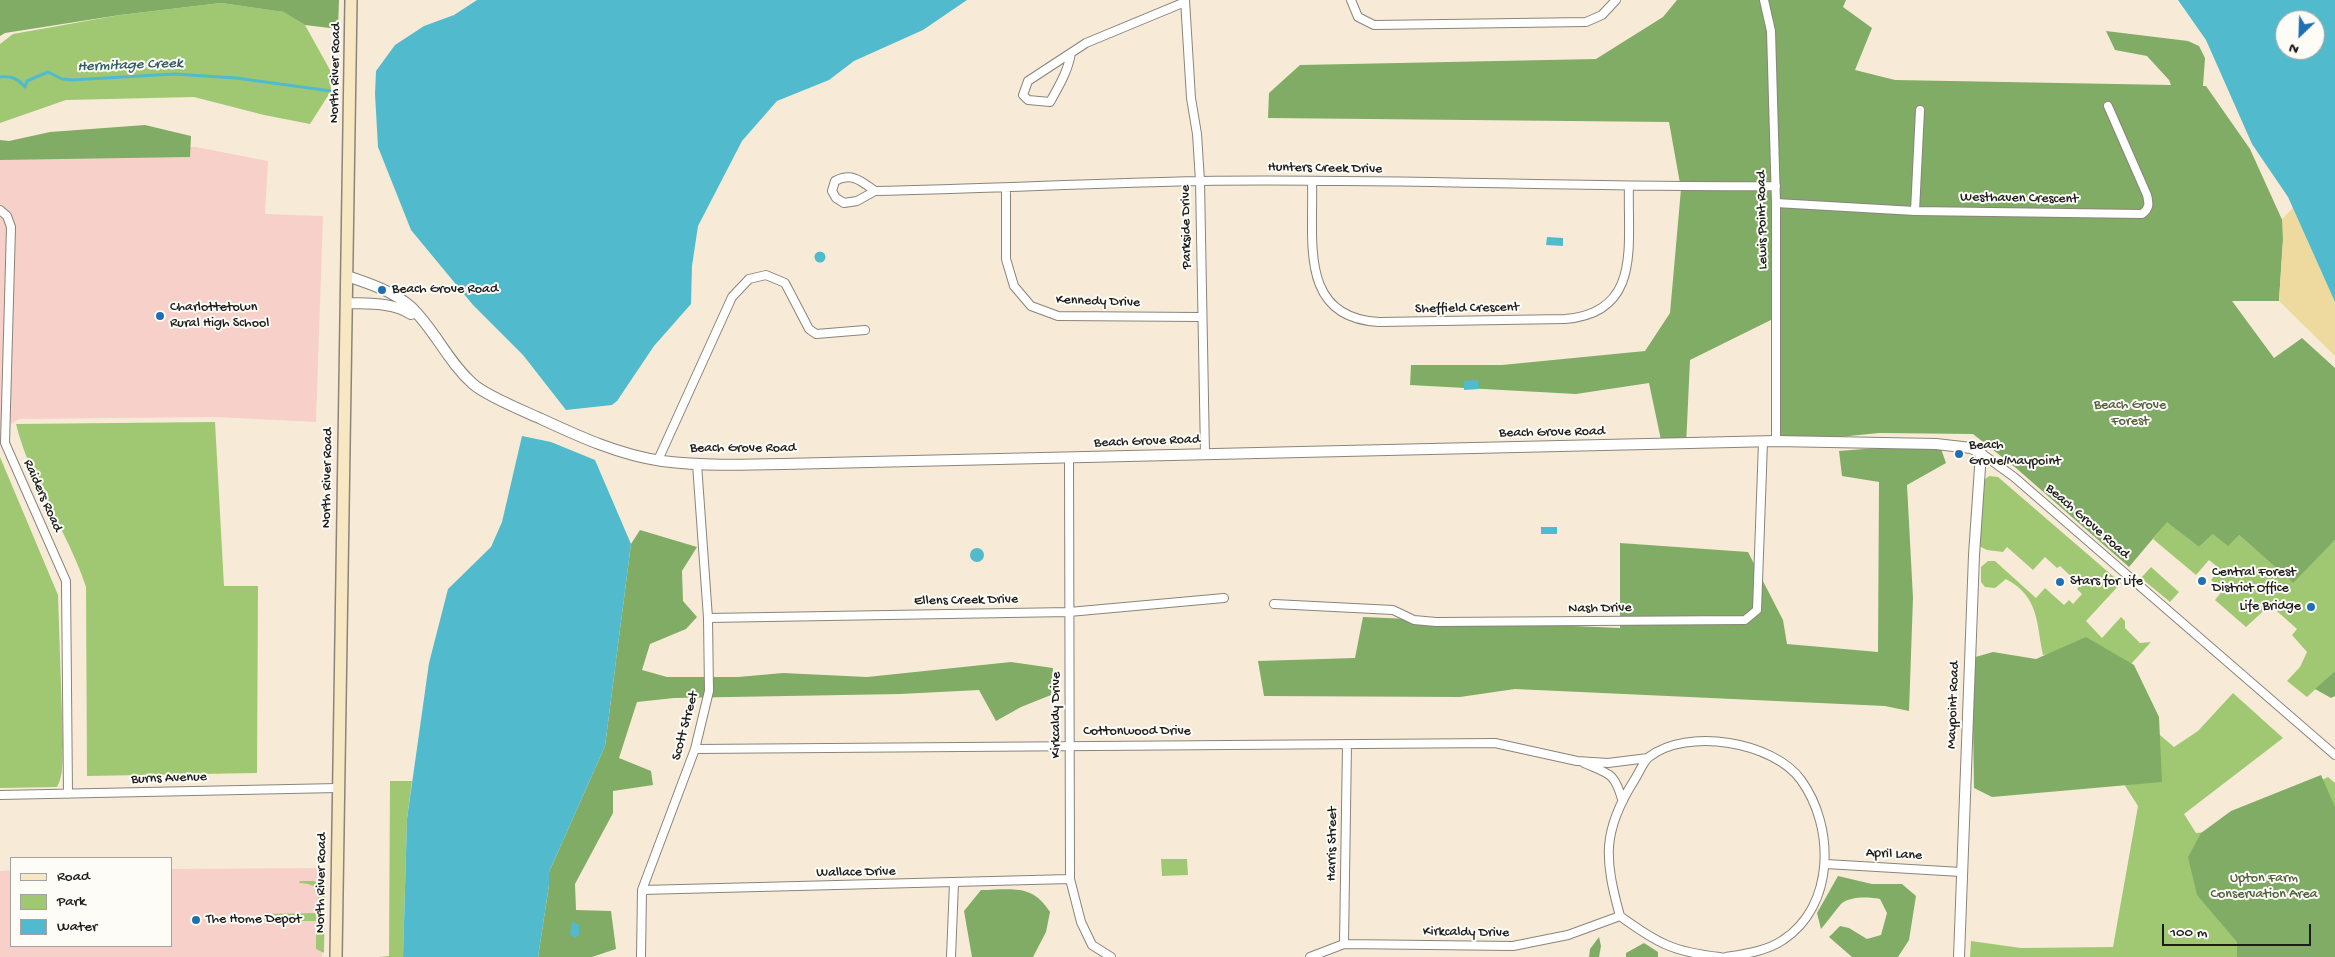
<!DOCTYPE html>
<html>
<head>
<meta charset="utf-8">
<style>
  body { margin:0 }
  #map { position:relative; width:2335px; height:957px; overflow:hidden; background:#f7ebd8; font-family:"Gochi Hand",sans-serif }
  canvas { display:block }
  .legend { position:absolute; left:10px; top:857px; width:162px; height:90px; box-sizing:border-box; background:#fdfcf7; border:1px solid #a3a29f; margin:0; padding:6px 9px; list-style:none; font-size:15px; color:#1c1c1c }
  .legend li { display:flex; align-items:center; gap:10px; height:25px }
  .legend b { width:25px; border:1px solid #a3a29f }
  .north { position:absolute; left:2275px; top:10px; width:50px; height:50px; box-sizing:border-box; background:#fdfcf7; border:1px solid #a3a29f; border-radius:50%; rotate:204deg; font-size:14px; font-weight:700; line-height:20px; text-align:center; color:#1c1c1c }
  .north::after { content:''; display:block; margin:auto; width:18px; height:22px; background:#1f6fb2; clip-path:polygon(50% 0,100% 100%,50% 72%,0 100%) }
  .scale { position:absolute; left:2162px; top:924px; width:149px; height:22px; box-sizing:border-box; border:2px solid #1c1c1c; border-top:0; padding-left:6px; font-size:15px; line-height:18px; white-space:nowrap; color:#1c1c1c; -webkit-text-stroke:4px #fdfcf7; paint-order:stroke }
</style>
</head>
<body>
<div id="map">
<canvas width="2335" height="957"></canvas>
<ul class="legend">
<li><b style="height:6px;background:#f8e7c3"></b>Road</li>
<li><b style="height:14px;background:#a0c873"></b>Park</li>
<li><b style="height:14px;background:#51bbcd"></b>Water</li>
</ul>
<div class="north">N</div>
<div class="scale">100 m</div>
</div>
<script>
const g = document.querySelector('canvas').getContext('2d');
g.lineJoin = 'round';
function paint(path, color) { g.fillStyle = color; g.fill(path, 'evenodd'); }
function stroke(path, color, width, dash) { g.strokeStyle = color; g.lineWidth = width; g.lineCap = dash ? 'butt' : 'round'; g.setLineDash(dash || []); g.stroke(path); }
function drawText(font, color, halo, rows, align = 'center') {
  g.font = font + ' "Gochi Hand",sans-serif'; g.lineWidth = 4; g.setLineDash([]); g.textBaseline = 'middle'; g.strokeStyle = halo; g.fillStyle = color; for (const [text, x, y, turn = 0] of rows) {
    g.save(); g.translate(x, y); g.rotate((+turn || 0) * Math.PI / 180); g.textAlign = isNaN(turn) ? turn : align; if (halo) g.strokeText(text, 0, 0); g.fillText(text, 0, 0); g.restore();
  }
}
paint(new Path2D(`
  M 196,147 L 268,161 L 265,214 L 323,216 L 316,422 L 214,417 L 19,419 L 0,431 L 0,149 Z
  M 323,868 L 322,957 L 0,957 L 0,871 L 11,870 L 11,946 L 171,946 L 171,869 Z`), '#f7d1c9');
paint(new Path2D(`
  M 221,3 L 285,12 L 305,25 L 330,70 L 331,91 L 310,124 L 264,115 L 194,97 L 66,100 L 0,123 L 0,44 L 13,34 L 120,15 Z
  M 215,422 L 224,586 L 258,586 L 257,773 L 87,776 L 86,587 C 68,531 30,482 16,424 Z
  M 0,457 L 58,595 L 63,745 C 62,759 64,775 57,787 L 0,788 Z
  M 1989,476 L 1998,477 L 2121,583 L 2086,621 L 2102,638 L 2121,617 L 2125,621 L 2125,628 L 2140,643 L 2151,642 L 2122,674 L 2060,653 L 2043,655 C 2036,621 2039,597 2006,579 L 1995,588 L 1985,587 L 1981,582 L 1981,567 L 1988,561 L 1995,561 L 2036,598 L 2045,588 L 2064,605 L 2069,600 L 2073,604 L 2082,594 L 2077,589 L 2080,585 L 2060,566 L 2057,568 L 2045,557 L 2033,570 L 2007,547 L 2003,552 L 1987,550 L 1979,546 L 1984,480 Z
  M 2167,521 L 2199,547 L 2213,534 L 2239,535 L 2292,582 L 2335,540 L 2335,671 L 2307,697 L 2287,681 L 2300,667 L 2307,652 L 2292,635 L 2297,629 L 2270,605 L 2246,627 L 2215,600 L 2223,590 L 2211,580 L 2220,569 L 2209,560 L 2196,575 L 2153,539 Z
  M 2151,567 L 2179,592 L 2170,602 L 2141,578 Z
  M 2233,693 L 2283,738 L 2184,814 L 2196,833 L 2218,831 L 2328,777 L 2335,783 L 2335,957 L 1970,957 L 1971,941 L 2021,948 L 2113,947 L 2138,806 L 2122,781 L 2114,696 L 2174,747 L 2198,731 Z
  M 390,781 L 412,781 L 407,819 L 403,957 L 378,957 L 389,956 Z
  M 1161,859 L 1187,859 L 1188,875 L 1162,876 Z
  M 300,881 L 314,881 L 325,887 L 324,953 L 316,949 L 316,921 L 264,921 L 264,914 L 317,913 C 318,893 322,884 299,883 Z`), '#a0c873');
paint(new Path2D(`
  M 0,0 L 339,0 L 338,29 L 305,25 L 284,12 L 221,3 L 120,15 L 5,33 L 0,36 Z
  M 1677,0 L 1846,0 L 1843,7 L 1872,28 L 1855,70 L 1895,80 L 2171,85 L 2169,80 L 2147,56 L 2115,50 L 2106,31 L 2188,41 L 2199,46 L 2205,58 L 2203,86 L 2206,86 L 2250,149 L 2284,224 L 2279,301 L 2232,301 L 2274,358 L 2302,338 L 2335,368 L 2335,540 L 2293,583 L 2239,535 L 2228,546 L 2213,534 L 2199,547 L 2167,522 L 2129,567 L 2016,468 L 1973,434 L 1879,433 L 1780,443 L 1781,315 L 1690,360 L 1686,446 L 1661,440 L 1649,383 L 1576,394 L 1410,385 L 1411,365 L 1502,365 L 1645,351 L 1670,313 L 1681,189 L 1669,122 L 1268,118 L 1269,93 L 1300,65 L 1596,59 L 1663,17 Z
  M 145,125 L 191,136 L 190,157 L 0,160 L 0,140 L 9,141 L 50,132 Z
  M 1939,443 L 1946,463 L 1907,485 L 1913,598 L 1909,711 L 1885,706 L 1515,689 L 1460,697 L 1264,696 L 1258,661 L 1355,658 L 1363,617 L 1620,628 L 1620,543 L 1748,552 L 1783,620 L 1787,644 L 1878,652 L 1879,482 L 1842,476 L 1839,451 Z
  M 640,530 L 697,547 L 682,571 L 683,601 L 697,617 L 686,629 L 650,644 L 642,670 L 667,677 L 738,677 L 783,673 L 867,677 L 1011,662 L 1053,668 L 1051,695 L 1021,707 L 996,721 L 979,690 L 900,694 L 674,698 L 637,702 L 619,758 L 651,771 L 653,785 L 613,791 L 613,813 L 575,884 L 576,910 L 611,911 L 616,949 L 592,957 L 538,957 L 549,885 L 549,872 L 605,746 L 631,544 Z
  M 2086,637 L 2134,665 L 2159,717 L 2162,782 L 1992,797 L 1974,788 L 1972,658 L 1993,652 L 2036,659 Z
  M 2335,671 L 2335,696 L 2331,698 L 2315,689 Z
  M 2321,775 L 2335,807 L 2335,957 L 2237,957 L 2237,942 L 2197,895 L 2188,857 L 2201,833 L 2231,811 Z
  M 1838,876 L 1872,884 L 1902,884 L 1916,896 L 1909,940 L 1898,957 L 1852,957 L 1829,937 L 1840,926 L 1849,928 L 1867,939 L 1881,935 L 1887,913 L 1880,899 C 1869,897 1850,896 1841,904 C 1834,912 1828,921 1821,929 L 1817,913 Z
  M 981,890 C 1011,890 1032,883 1050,912 L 1046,932 L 1033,957 L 972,957 L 964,911 Z
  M 1599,937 L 1601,946 L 1599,957 L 1589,957 L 1590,949 Z
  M 1644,943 L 1658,952 L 1658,957 L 1626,957 L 1626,953 Z`), '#80ac65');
paint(new Path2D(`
  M 2293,208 L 2335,302 L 2335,356 L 2279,301 L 2283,241 L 2282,219 Z`), '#eeda9e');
paint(new Path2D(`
  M 477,0 L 967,0 L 923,30 L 854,61 L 829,80 L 777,101 L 742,141 L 698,226 L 692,266 L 691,304 L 654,346 L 617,401 L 612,405 L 566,410 L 523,355 L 473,305 L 411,230 L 378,147 L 375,94 L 376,71 L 395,45 L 424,26 L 454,15 Z
  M 2178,0 L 2335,0 L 2335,302 L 2288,197 L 2252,144 L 2206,40 ZM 2285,20 L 2315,20 L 2315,50 L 2285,50 Z
  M 1547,237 L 1563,238 L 1563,246 L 1546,245 Z
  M814.5 257a5.5 5.5 0 1 1 11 0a5.5 5.5 0 1 1-11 0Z
  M 1478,380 L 1479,389 L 1464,390 L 1464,381 Z
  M 522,436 L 551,442 L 595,460 L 631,544 L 605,746 L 549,872 L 549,885 L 538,957 L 403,957 L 407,819 L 429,663 L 448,589 L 491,547 L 502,522 Z
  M 1541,527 L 1557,527 L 1557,534 L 1541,534 Z
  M970 555a7 7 0 1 1 14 0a7 7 0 1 1-14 0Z
  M 572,922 L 579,925 L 579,935 L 575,938 L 570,934 Z`), '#51bbcd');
stroke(new Path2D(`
  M 0,77 C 12,76 17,78 25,87 L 27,81 L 48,72 L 62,79 L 71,80 L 174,74 L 236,78 L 331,91`), '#51bbcd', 3);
const minor = new Path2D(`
  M 1185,0 L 1191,98 L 1197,134 L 1200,181 L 1205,454
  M 1351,0 L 1358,17 L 1374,25 L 1586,22 L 1602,15 L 1616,0
  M 1764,0 L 1771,31 L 1776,203 L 1776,441
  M 1071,53 C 1068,71 1059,86 1050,102 L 1028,100 L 1023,95 L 1028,81 L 1086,43 L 1185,2
  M 1312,181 C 1314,240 1298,318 1379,322 L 1565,319 C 1643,313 1627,243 1629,186
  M 1006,189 L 1006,259 L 1014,286 L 1031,306 L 1058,316 L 1201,317
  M 875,191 C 861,181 852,172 835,181 L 832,191 L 836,198 L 844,203 L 857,201 L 875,191 C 984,189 1092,183 1201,181 C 1392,178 1584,188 1776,186
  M 1776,203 L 1915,211 L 2142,214 C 2150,208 2149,203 2147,195 L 2108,106
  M 0,210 L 7,216 L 11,227 L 5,443 L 66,581 L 68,794
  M 1915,211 L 1920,110
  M 1981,453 L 2014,477 L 2335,755
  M 1069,458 L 1070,879 L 1081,922 L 1092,945 L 1111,957
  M 658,460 L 732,297 L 749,279 L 766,275 L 785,283 L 809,329 L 816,334 L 865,330
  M 1274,604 L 1393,610 L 1414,620 L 1436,622 L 1745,620 L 1757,610 L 1763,442
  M 708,618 L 1069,612 L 1224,598
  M 695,749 L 1495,743 L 1577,761 L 1608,763 L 1648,758
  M 1584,763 C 1609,774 1614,772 1622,799
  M 0,795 L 338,788
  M 1826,864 L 1961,872
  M 642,890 L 1070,879
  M 1344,944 L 1347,744
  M 641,957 L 642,890 L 695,749 L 709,691 L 708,618 L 697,464
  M 951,957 L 954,883
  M 1310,957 L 1344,944 L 1513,946 L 1568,935 L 1620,916
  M 1720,957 C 1673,952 1657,943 1620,916 C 1604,858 1602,831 1635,779 C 1639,773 1643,762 1649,757 C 1687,727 1774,742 1801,780 C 1835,827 1835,906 1783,940 C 1767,951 1745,954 1726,957`);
const tertiary = new Path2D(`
  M 347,276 C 368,283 395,292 411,307 C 435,330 448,362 473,384 C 487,396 519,409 537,417 C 576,435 618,455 662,461 C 702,466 742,465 783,464 L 1776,441 L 1936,444 L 1971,448 L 1981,453 L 1974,555 L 1959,957
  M 347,303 C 368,304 392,302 411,314`);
const secondary = new Path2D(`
  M 336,957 L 351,0`);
stroke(minor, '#8a847a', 10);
stroke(tertiary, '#8a847a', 12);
stroke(secondary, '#8a847a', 14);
stroke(minor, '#fff', 8);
stroke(tertiary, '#fff', 10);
stroke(secondary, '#f8e7c3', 11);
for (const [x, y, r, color] of [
  [382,290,5,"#1f6fb2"],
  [160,316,5,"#1f6fb2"],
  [1959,454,5,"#1f6fb2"],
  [2202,581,5,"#1f6fb2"],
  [2060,582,5,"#1f6fb2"],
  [2311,607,5,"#1f6fb2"],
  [196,920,5,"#1f6fb2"]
]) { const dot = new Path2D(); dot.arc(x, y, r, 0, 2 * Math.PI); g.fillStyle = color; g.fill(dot); stroke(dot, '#fdfcf7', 2); }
drawText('14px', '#1c1c1c', '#fdfcf7', [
  ["North River Road",336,73,-89],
  ["Hunters Creek Drive",1325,169,1],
  ["Westhaven Crescent",2019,199,1],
  ["Lewis Point Road",1763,220,-91],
  ["Parkside Drive",1187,227,-91],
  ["Kennedy Drive",1098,302,2],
  ["Sheffield Crescent",1467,309,-1],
  ["Beach Grove Road",1552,433,-1],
  ["Beach Grove Road",1147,442,-2],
  ["Beach Grove Road",743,449],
  ["North River Road",328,478,-89],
  ["Raiders Road",42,496,66],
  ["Beach Grove Road",2087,522,41],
  ["Ellens Creek Drive",966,601,-1],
  ["Nash Drive",1600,609,-1],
  ["Maypoint Road",1954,705,-88],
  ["Kirkcaldy Drive",1057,715,-90],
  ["Scott Street",686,726,-75],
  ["Cottonwood Drive",1137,732],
  ["Burns Avenue",169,779,-2],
  ["Harris Street",1333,844,-89],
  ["April Lane",1894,855,3],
  ["Wallace Drive",856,873,-1],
  ["North River Road",322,883,-89],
  ["Kirkcaldy Drive",1466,933,1]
]);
drawText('14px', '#1c1c1c', '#fdfcf7', [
  ["Beach Grove Road",392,290],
  ["Charlottetown",170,308],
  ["Rural High School",170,324],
  ["Beach",1969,446],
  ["Grove/Maypoint",1969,462],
  ["Central Forest",2212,573],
  ["District Office",2212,589],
  ["Stars for Life",2070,582],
  ["Life Bridge",2301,607,"right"],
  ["The Home Depot",206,920]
], 'left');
drawText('14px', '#51613f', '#fdfcf7', [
  ["Beach Grove",2130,406],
  ["Forest",2130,422],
  ["Upton Farm",2264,879],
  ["Conservation Area",2264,895]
]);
drawText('italic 15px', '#315c63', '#fdfcf7', [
  ["Hermitage Creek",130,66,-2]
]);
</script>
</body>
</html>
